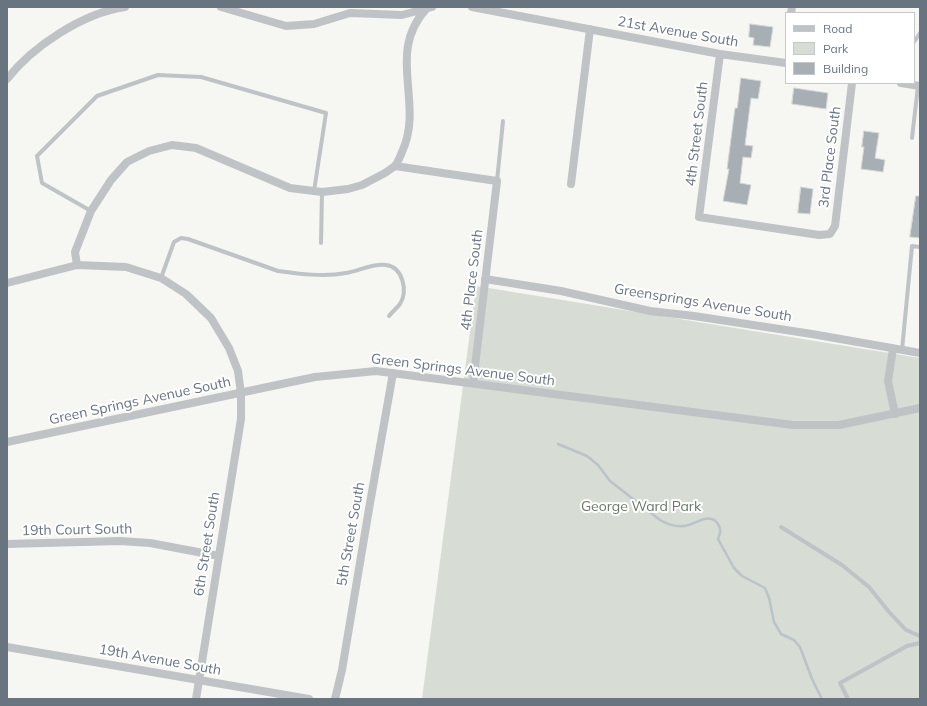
<!DOCTYPE html>
<html>
<head>
<meta charset="utf-8">
<style>
  body { margin:0 }
  #map { position:relative; width:927px; height:706px; overflow:hidden; background:#f6f6f3; font-family:Mulish,sans-serif }
  canvas { display:block }
  .frame { position:absolute; inset:0; border:8px solid #687581; pointer-events:none }
  .legend { position:absolute; left:785px; top:12px; width:130px; height:72px; box-sizing:border-box; background:#fff; border:1px solid #c3c8cd; margin:0; padding:5px 7px; list-style:none; font-size:12px; color:#687581 }
  .legend li { display:flex; align-items:center; gap:8px; height:20px }
  .legend b { width:20px; border:1px solid #c3c8cd }
</style>
</head>
<body>
<div id="map">
<canvas width="927" height="706"></canvas>
<div class="frame"></div>
<ul class="legend">
<li><b style="height:5px;background:#bfc3c6"></b>Road</li>
<li><b style="height:11px;background:#d7dcd4"></b>Park</li>
<li><b style="height:11px;background:#a8afb4"></b>Building</li>
</ul>
</div>
<script>
const g = document.querySelector('canvas').getContext('2d');
g.lineJoin = 'round';
function paint(path, color) { g.fillStyle = color; g.fill(path, 'evenodd'); }
function stroke(path, color, width, dash) { g.strokeStyle = color; g.lineWidth = width; g.lineCap = dash ? 'butt' : 'round'; g.setLineDash(dash || []); g.stroke(path); }
function drawText(font, color, halo, rows, align = 'center') {
  g.font = font + ' Mulish,sans-serif'; g.lineWidth = 4; g.setLineDash([]); g.textBaseline = 'middle'; g.strokeStyle = halo; g.fillStyle = color; for (const [text, x, y, turn = 0] of rows) {
    g.save(); g.translate(x, y); g.rotate((+turn || 0) * Math.PI / 180); g.textAlign = isNaN(turn) ? turn : align; if (halo) g.strokeText(text, 0, 0); g.fillText(text, 0, 0); g.restore();
  }
}
paint(new Path2D(`
  M 476,286 L 920,358 L 920,699 L 422,699 Z`), '#d7dcd4');
stroke(new Path2D(`
  M 558,444 L 587,456 L 598,465 L 610,481 L 660,520 C 667,524 676,527 684,526 C 695,525 710,511 718,524 C 722,530 720,534 718,539 L 734,568 L 742,576 L 765,588 L 769,598 L 774,622 L 781,634 L 794,640 L 800,647 L 812,679 L 822,699`), '#bac3c8', 2.5);
const building = new Path2D(`
  M 750,24 L 773,27 L 770,47 L 753,45 L 754,38 L 749,37 Z
  M 741,78 L 761,81 L 758,99 L 751,98 L 745,145 L 753,146 L 751,158 L 743,157 L 740,183 L 751,185 L 747,205 L 723,201 L 729,169 L 727,169 L 735,108 L 737,108 Z
  M 794,88 L 828,93 L 826,109 L 792,104 Z
  M 864,131 L 879,133 L 875,158 L 885,160 L 883,172 L 861,169 L 864,147 L 862,147 Z
  M 801,187 L 813,189 L 810,214 L 798,213 Z
  M 916,196 L 920,196 L 920,238 L 910,237 Z`);
paint(building, '#a8afb4');
stroke(building, '#d7d7d5', 1);
stroke(new Path2D(`
  M 914,42 L 920,33
  M 912,138 L 918,86
  M 497,181 L 503,121
  M 91,211 L 42,183 L 37,156 L 97,96 L 158,75 L 201,77 L 326,113 L 314,191
  M 321,243 L 322,192
  M 161,278 L 174,242 L 181,238 L 188,239 L 278,271 C 300,274 324,277 346,273 C 359,271 373,263 386,265 C 403,267 408,291 400,304 C 397,308 392,312 389,316
  M 902,350 L 912,246 L 920,247
  M 781,527 L 842,565 L 869,587 L 889,612 L 906,630 L 920,636
  M 848,699 L 840,683 L 907,646 L 920,643`), '#bfc3c6', 4);
stroke(new Path2D(`
  M 221,7 L 286,26 L 314,24 L 350,13 L 402,15 L 432,7
  M 472,7 L 720,54 L 786,63
  M 791,13 L 792,7
  M 720,54 L 699,217 L 819,235 L 830,234 L 835,226 L 852,83
  M 7,79 C 33,46 83,13 125,7
  M 901,83 L 920,86
  M 395,166 C 398,162 400,157 402,152 C 425,103 385,53 427,8
  M 571,184 L 590,29
  M 77,265 L 75,252 L 91,211 L 111,180 L 127,162 L 149,151 L 172,145 L 196,148 L 290,188 L 322,192 L 348,189 L 362,185 L 385,173 L 395,166 L 497,181 L 473,383
  M 485,279 L 561,291 L 650,311 L 694,316 L 812,334 L 920,353
  M 7,283 L 77,265 L 126,267 L 161,278 L 186,294 L 211,318 L 229,348 L 238,371 L 241,394 L 241,419 L 196,699
  M 893,349 L 888,381 L 895,414
  M 7,442 L 315,377 L 376,371 L 793,425 L 839,425 L 920,408
  M 7,544 L 120,541 L 150,543 L 219,556
  M 7,647 L 309,699
  M 335,699 L 342,670 L 369,509 L 393,373`), '#bfc3c6', 8);
drawText('14px', '#687581', '#fff', [
  ["21st Avenue South",678,32,10],
  ["4th Street South",697,134,-83],
  ["3rd Place South",830,157,-83],
  ["4th Place South",472,280,-83],
  ["Greensprings Avenue South",703,303,9],
  ["Green Springs Avenue South",463,370,7],
  ["Green Springs Avenue South",140,401,-12],
  ["19th Court South",77,530,-1],
  ["5th Street South",351,534,-80],
  ["6th Street South",207,544,-81],
  ["19th Avenue South",160,660,10]
]);
drawText('14px', '#697966', '#fff', [
  ["George Ward Park",641,507]
]);
</script>
</body>
</html>
